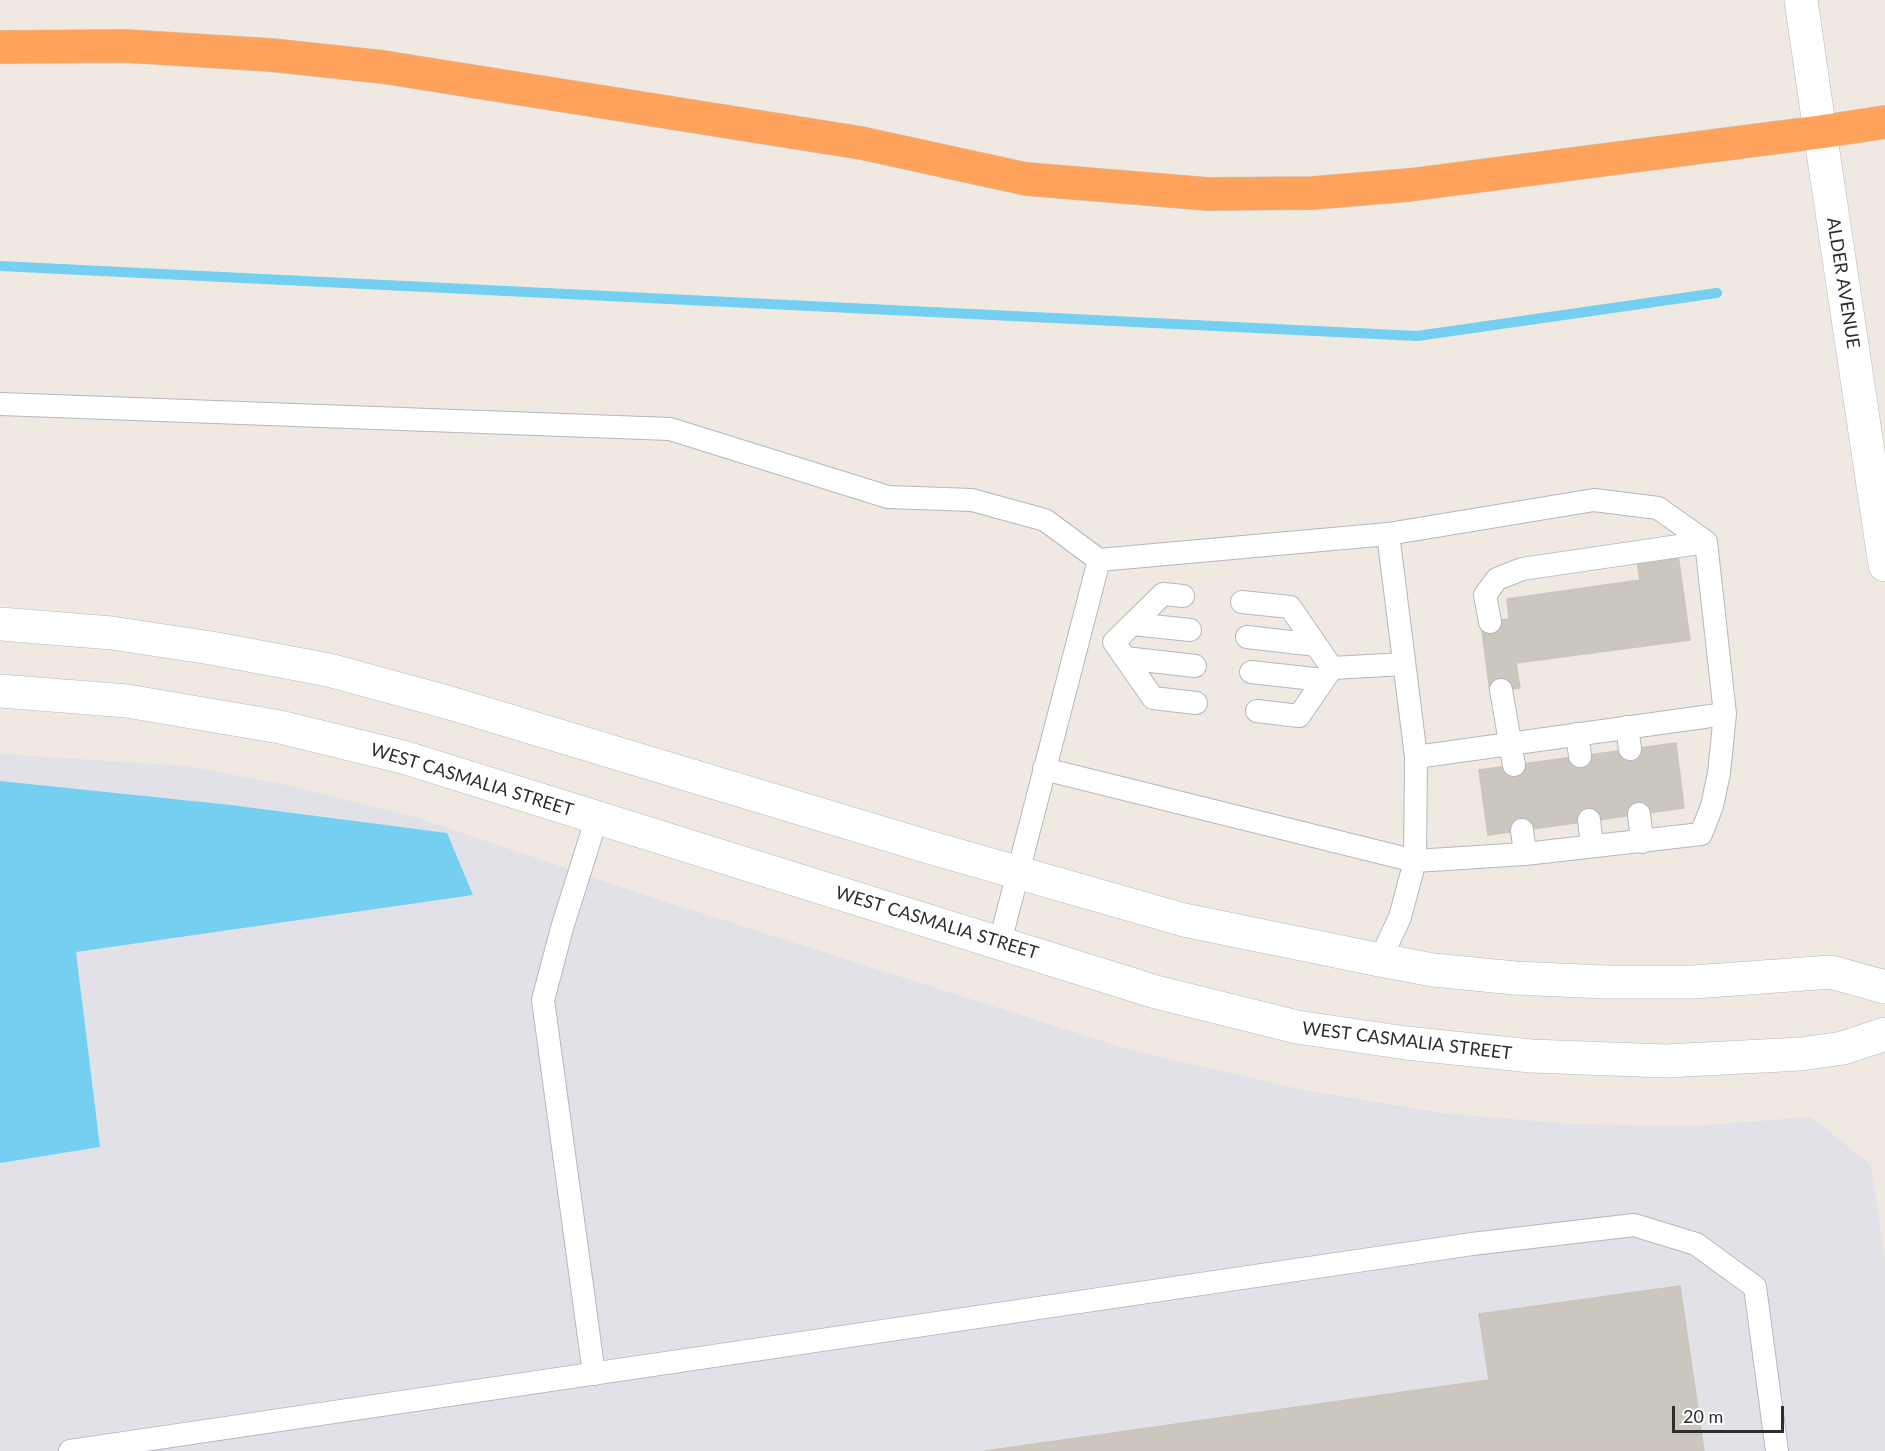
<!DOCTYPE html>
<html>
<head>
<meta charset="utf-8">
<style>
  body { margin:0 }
  #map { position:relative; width:1885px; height:1451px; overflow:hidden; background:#efe9e1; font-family:Lato,sans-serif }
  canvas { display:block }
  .scale { position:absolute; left:1672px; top:1406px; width:112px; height:27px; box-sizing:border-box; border:3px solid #2e2e2e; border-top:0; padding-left:8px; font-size:18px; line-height:21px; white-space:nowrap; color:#2e2e2e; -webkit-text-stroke:4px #fff; paint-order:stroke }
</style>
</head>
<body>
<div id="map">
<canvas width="1885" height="1451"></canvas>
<div class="scale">20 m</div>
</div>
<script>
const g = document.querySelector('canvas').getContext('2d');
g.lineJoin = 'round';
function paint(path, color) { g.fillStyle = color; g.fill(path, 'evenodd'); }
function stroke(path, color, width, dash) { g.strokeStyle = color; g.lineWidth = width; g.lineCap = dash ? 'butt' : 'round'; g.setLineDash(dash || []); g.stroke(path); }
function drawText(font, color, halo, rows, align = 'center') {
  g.font = font + ' Lato,sans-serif'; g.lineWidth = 4.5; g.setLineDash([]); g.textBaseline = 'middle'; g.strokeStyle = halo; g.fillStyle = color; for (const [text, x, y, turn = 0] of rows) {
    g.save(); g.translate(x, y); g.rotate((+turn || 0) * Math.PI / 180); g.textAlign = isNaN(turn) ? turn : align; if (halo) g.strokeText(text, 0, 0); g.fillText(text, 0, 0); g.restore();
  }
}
paint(new Path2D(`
  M 0,754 L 188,766 L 281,784 L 418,818 L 645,895 L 1130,1050 L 1308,1091 L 1450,1114 L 1572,1124 L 1692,1126 L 1811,1117 L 1871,1165 L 1885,1260 L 1885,1451 L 0,1451 Z`), '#e3e1e8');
paint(new Path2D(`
  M 0,781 L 231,805 L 447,833 L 473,895 L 76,952 L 100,1147 L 0,1163 Z`), '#75cff0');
stroke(new Path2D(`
  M 0,266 L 1417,336 L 1717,293`), '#75cff0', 10);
const building = new Path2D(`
  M 1678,555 L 1690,640 L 1516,663 L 1520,688 L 1490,692 L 1481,623 L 1509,619 L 1507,599 L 1640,580 L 1637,561 Z
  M 1676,743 L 1684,808 L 1488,835 L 1479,770 Z
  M 1680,1286 L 1704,1451 L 985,1451 L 1489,1380 L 1479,1314 Z`);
paint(building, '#cbc7bf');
stroke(building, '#cbc5ba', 1.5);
const service = new Path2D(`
  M 0,404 L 670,429 L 888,497 L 972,500 L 1045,520 L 1099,560 L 1388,534 L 1416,757 L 1415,861 L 1400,917 L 1380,960
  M 1388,534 L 1594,500 L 1658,508 L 1706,542 L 1725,714
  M 1183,596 L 1163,594 L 1114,642 L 1153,698 L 1196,703
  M 1242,602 L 1290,607 L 1332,668 L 1299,716 L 1257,711
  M 1490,622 L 1485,595 L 1497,579 L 1522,569 L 1706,542
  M 1133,624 L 1190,630
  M 1247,637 L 1316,645
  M 1125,658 L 1195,666
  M 1332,668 L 1404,664
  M 1251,672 L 1323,680
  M 1501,690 L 1514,765
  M 1627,727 L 1630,749
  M 1577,734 L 1580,756
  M 1044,769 L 1415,861 L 1525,854 L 1701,834 L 1712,806 L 1719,773 L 1725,714 L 1416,757
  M 1639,814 L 1642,842
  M 1589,820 L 1592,846
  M 1522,830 L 1525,854
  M 1000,942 L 1099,560
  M 594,1374 L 543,1000 L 562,928 L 597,817
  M 70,1451 L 1472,1244 L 1634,1225 L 1696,1244 L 1755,1287 L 1777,1451`);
const tertiary = new Path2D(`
  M 1820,132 L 1885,565
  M 0,624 L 112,633 L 211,648 L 329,670 L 450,703 L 932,848 L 1184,920 L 1380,960 L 1433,970 L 1515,978 L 1605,982 L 1694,982 L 1831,972 L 1885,987
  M 0,691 L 127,701 L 280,727 L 403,757 L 1156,992 L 1297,1027 L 1406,1043 L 1531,1056 L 1666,1061 L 1801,1054 L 1843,1048 L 1885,1034`);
const secondary = new Path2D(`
  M 1801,0 L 1820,132`);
const motorway = new Path2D(`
  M 0,47 L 126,46 L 271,55 L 383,67 L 861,143 L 1026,179 L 1208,194 L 1313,193 L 1409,185 L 1820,132 L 1885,122`);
stroke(service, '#b4b7c1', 24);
stroke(tertiary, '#b4b7c1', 34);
stroke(secondary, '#b4b7c1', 34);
stroke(motorway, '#c9c9c9', 34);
stroke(service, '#fff', 22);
stroke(tertiary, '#fff', 33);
stroke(secondary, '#fff', 33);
stroke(motorway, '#ffa35c', 33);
drawText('18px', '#2e2e2e', '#fff', [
  ["ALDER AVENUE",1843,283,81],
  ["WEST CASMALIA STREET",472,780,17],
  ["WEST CASMALIA STREET",937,923,17],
  ["WEST CASMALIA STREET",1407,1041,7]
]);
</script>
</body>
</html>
